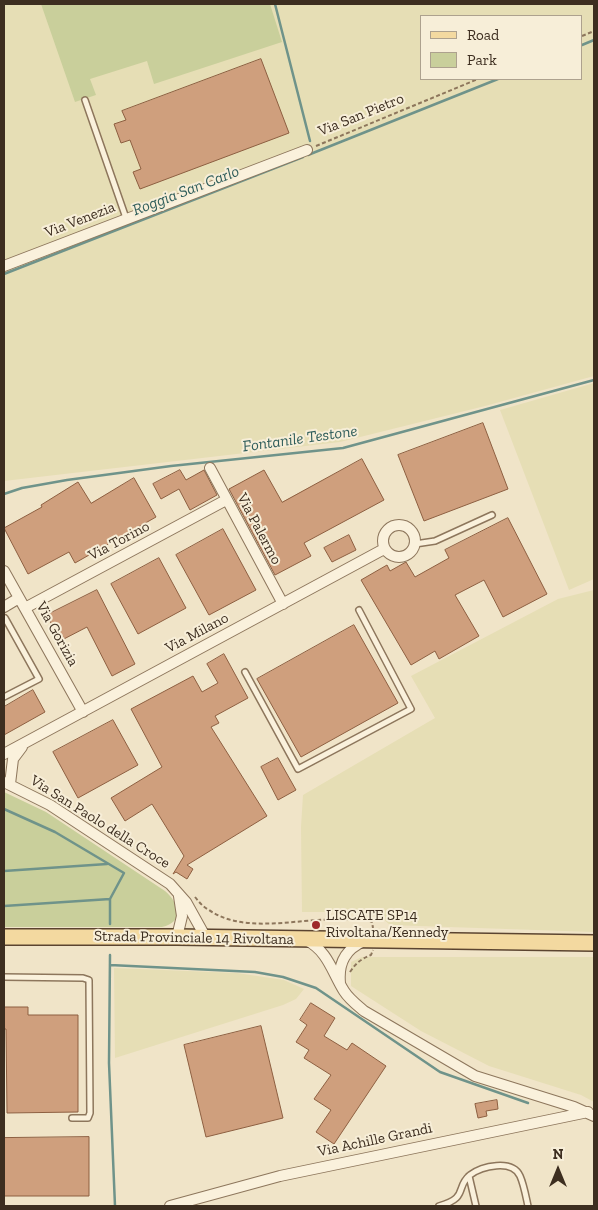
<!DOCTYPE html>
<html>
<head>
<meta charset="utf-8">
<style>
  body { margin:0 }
  #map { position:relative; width:598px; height:1210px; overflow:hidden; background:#f0e4c8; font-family:"Zilla Slab",serif }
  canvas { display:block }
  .frame { position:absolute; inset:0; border:5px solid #3d2e20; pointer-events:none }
  .legend { position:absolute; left:420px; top:15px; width:162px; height:65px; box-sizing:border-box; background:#f7eed8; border:1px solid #ada18e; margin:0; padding:6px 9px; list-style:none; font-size:15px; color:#3d2e20 }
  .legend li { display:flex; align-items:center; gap:10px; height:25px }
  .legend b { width:25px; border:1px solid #ada18e }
  .north { position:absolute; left:533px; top:1145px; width:50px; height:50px; -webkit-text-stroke:4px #f7eed8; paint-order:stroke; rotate:0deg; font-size:14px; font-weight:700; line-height:20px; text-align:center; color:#3d2e20 }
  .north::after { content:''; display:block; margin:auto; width:18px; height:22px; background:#3d2e20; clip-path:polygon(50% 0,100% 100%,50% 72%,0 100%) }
</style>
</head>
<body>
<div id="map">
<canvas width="598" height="1210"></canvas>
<div class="frame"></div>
<ul class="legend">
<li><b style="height:6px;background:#f3d9a0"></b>Road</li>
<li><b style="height:14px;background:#c9cf9b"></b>Park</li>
</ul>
<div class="north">N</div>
</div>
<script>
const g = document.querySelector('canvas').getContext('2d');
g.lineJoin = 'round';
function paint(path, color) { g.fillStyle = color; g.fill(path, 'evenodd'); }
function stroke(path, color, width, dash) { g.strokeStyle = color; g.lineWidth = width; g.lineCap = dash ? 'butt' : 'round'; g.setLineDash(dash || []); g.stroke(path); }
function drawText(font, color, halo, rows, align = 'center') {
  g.font = font + ' "Zilla Slab",serif'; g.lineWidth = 4; g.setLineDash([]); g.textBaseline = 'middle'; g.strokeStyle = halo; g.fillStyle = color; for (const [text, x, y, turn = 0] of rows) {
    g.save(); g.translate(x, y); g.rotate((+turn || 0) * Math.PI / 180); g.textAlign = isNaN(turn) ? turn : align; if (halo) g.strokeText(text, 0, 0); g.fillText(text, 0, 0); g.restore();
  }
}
paint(new Path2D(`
  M 4,4 L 594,4 L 594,376 L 485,406 L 340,442 L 4,481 ZM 422,16 L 582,16 L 582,79 L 422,79 Z
  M 594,383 L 594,579 L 569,590 L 500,410 Z
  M 594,590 L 594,932 L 390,925 L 375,912 L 302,912 L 301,827 L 303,795 L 435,718 L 411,676 L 558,599 Z
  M 362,957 L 594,957 L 594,1102 L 581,1095 L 489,1066 L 421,1031 L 351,986 L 351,962 Z
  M 114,968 L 237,973 L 284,980 L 304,989 L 296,999 L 283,1005 L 115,1058 Z`), '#e6deb5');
paint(new Path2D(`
  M 41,4 L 270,4 L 282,42 L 154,84 L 147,61 L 90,79 L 96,95 L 75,102 Z
  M 4,792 L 46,812 L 165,891 C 179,903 185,922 162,927 L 4,927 Z`), '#c9cf9b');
stroke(new Path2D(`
  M 275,4 L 310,141
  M 582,45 L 594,40
  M 308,155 L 498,79
  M 4,274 L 303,157
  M 4,494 L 22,488 L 67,480 L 171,466 L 343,448 L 594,380
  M 4,809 L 55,832 L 124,873 L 110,899 L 110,924
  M 4,871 L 107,864
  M 4,906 L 110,899
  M 110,955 L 109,1063 L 115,1206
  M 110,965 L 255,972 L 283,977 L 316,988 L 440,1072 L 528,1103`), '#6f938a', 2.5);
const building = new Path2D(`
  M 261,59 L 289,133 L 140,189 L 133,172 L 141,169 L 130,140 L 121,143 L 114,124 L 126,120 L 122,111 Z
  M 483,423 L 508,489 L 424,521 L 398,455 Z
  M 362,459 L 384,500 L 304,543 L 311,556 L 275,575 L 229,489 L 264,470 L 282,502 Z
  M 180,470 L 186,480 L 204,470 L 217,495 L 190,510 L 179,489 L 161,499 L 153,484 Z
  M 134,478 L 156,517 L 75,563 L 69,552 L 28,574 L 4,528 L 42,507 L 41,505 L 78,482 L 91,503 Z
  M 508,518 L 547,594 L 503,617 L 484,580 L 455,595 L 479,636 L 439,659 L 435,651 L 411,665 L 361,580 L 387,565 L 390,571 L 406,562 L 415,577 L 449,558 L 445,550 Z
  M 223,529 L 256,590 L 209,615 L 176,555 Z
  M 349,535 L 356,550 L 332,562 L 324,548 Z
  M 159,558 L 186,608 L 138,634 L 111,584 Z
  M 97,590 L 135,664 L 112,676 L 87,627 L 60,641 L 47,615 Z
  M 354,625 L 398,703 L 301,757 L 257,679 Z
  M 224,654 L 248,698 L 215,716 L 219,723 L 211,727 L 267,816 L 187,865 L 193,869 L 187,879 L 176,872 L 173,874 L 184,856 L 152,804 L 125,821 L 111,798 L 162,767 L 131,709 L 193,676 L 202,692 L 218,683 L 207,664 Z
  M 33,690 L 45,712 L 4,735 L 4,707 Z
  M 113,720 L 138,765 L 78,798 L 53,752 Z
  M 278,758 L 296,790 L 278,800 L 261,767 Z
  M 311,1003 L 335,1018 L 324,1036 L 347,1050 L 352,1043 L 386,1066 L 334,1144 L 316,1132 L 331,1110 L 314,1099 L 331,1075 L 304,1058 L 309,1050 L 296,1042 L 307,1025 L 300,1020 Z
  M 4,1007 L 28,1007 L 28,1015 L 78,1015 L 78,1112 L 7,1113 L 6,1029 L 4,1029 Z
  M 261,1026 L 283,1118 L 206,1137 L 184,1045 Z
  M 497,1100 L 498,1109 L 486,1111 L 487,1116 L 478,1118 L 475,1104 Z
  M 89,1137 L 89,1196 L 4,1196 L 4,1138 Z`);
paint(building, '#cf9f7d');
stroke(building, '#8d5f41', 1);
const lane = new Path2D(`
  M 85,100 L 126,218
  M 415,544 L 435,541 L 492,515
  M 4,619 L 5,618 L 39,679 L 4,697
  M 245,672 L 298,769 L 411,709 L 359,610
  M 4,977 L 83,978 L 89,980 L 90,1113 L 88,1118 L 72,1118
  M 469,1176 L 476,1206
  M 439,1206 C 469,1198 455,1187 470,1175 C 482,1166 512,1159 520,1176 C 524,1185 526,1197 528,1206`);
const street = new Path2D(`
  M 4,266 L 307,150
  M 210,468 L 283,604
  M383 541a16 16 0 1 1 32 0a16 16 0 1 1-32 0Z
  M 4,571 L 83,712
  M 4,607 L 19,598
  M 25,608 L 226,500
  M 4,754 L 384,549
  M 4,782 L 50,805 L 170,884 L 186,902 L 206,938
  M 10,784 L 13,759 L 22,747
  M 177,937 L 182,916 L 179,896
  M 306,940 C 328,951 332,972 344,991 C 349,999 357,1005 364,1011 L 475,1076 L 574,1107 L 594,1116
  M 340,983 C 338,962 346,949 364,941
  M 170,1206 L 280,1176 L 588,1112`);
const primary = new Path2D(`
  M 4,937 L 177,937 L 594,943`);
stroke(lane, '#8d765c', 8);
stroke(street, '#8d765c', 12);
stroke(primary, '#5b4430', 18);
stroke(new Path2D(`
  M 582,36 L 594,31
  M 316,146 L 478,79
  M 195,897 C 199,902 203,907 209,910 C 239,931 284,922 318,920 C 335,919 352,920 368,920 L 372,922 L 373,928
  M 350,972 C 356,963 361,959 371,955 L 373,950`), '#8d765c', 2, [4, 2.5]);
stroke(lane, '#faf1dc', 5);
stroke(street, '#faf1dc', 10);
stroke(primary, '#f3d9a0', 15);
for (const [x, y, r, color] of [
  [316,925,5,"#9e2a2b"]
]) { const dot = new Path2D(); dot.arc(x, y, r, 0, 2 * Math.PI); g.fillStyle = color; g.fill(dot); stroke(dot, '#f7eed8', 2); }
drawText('15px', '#3d2e20', '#f7eed8', [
  ["Via San Pietro",361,115,-22],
  ["Via Venezia",80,220,-21],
  ["Via Palermo",259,529,62],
  ["Via Torino",119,541,-28],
  ["Via Milano",197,633,-28],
  ["Via Gorizia",57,634,61],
  ["Via San Paolo della Croce",100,822,32],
  ["Strada Provinciale 14 Rivoltana",194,938,1],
  ["Via Achille Grandi",375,1140,-12]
]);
drawText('15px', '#3d2e20', '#f7eed8', [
  ["LISCATE SP14",326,916],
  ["Rivoltana/Kennedy",326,933]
], 'left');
drawText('italic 16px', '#2f5d5a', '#f7eed8', [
  ["Roggia San Carlo",186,191,-21],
  ["Fontanile Testone",300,439,-8]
]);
</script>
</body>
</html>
